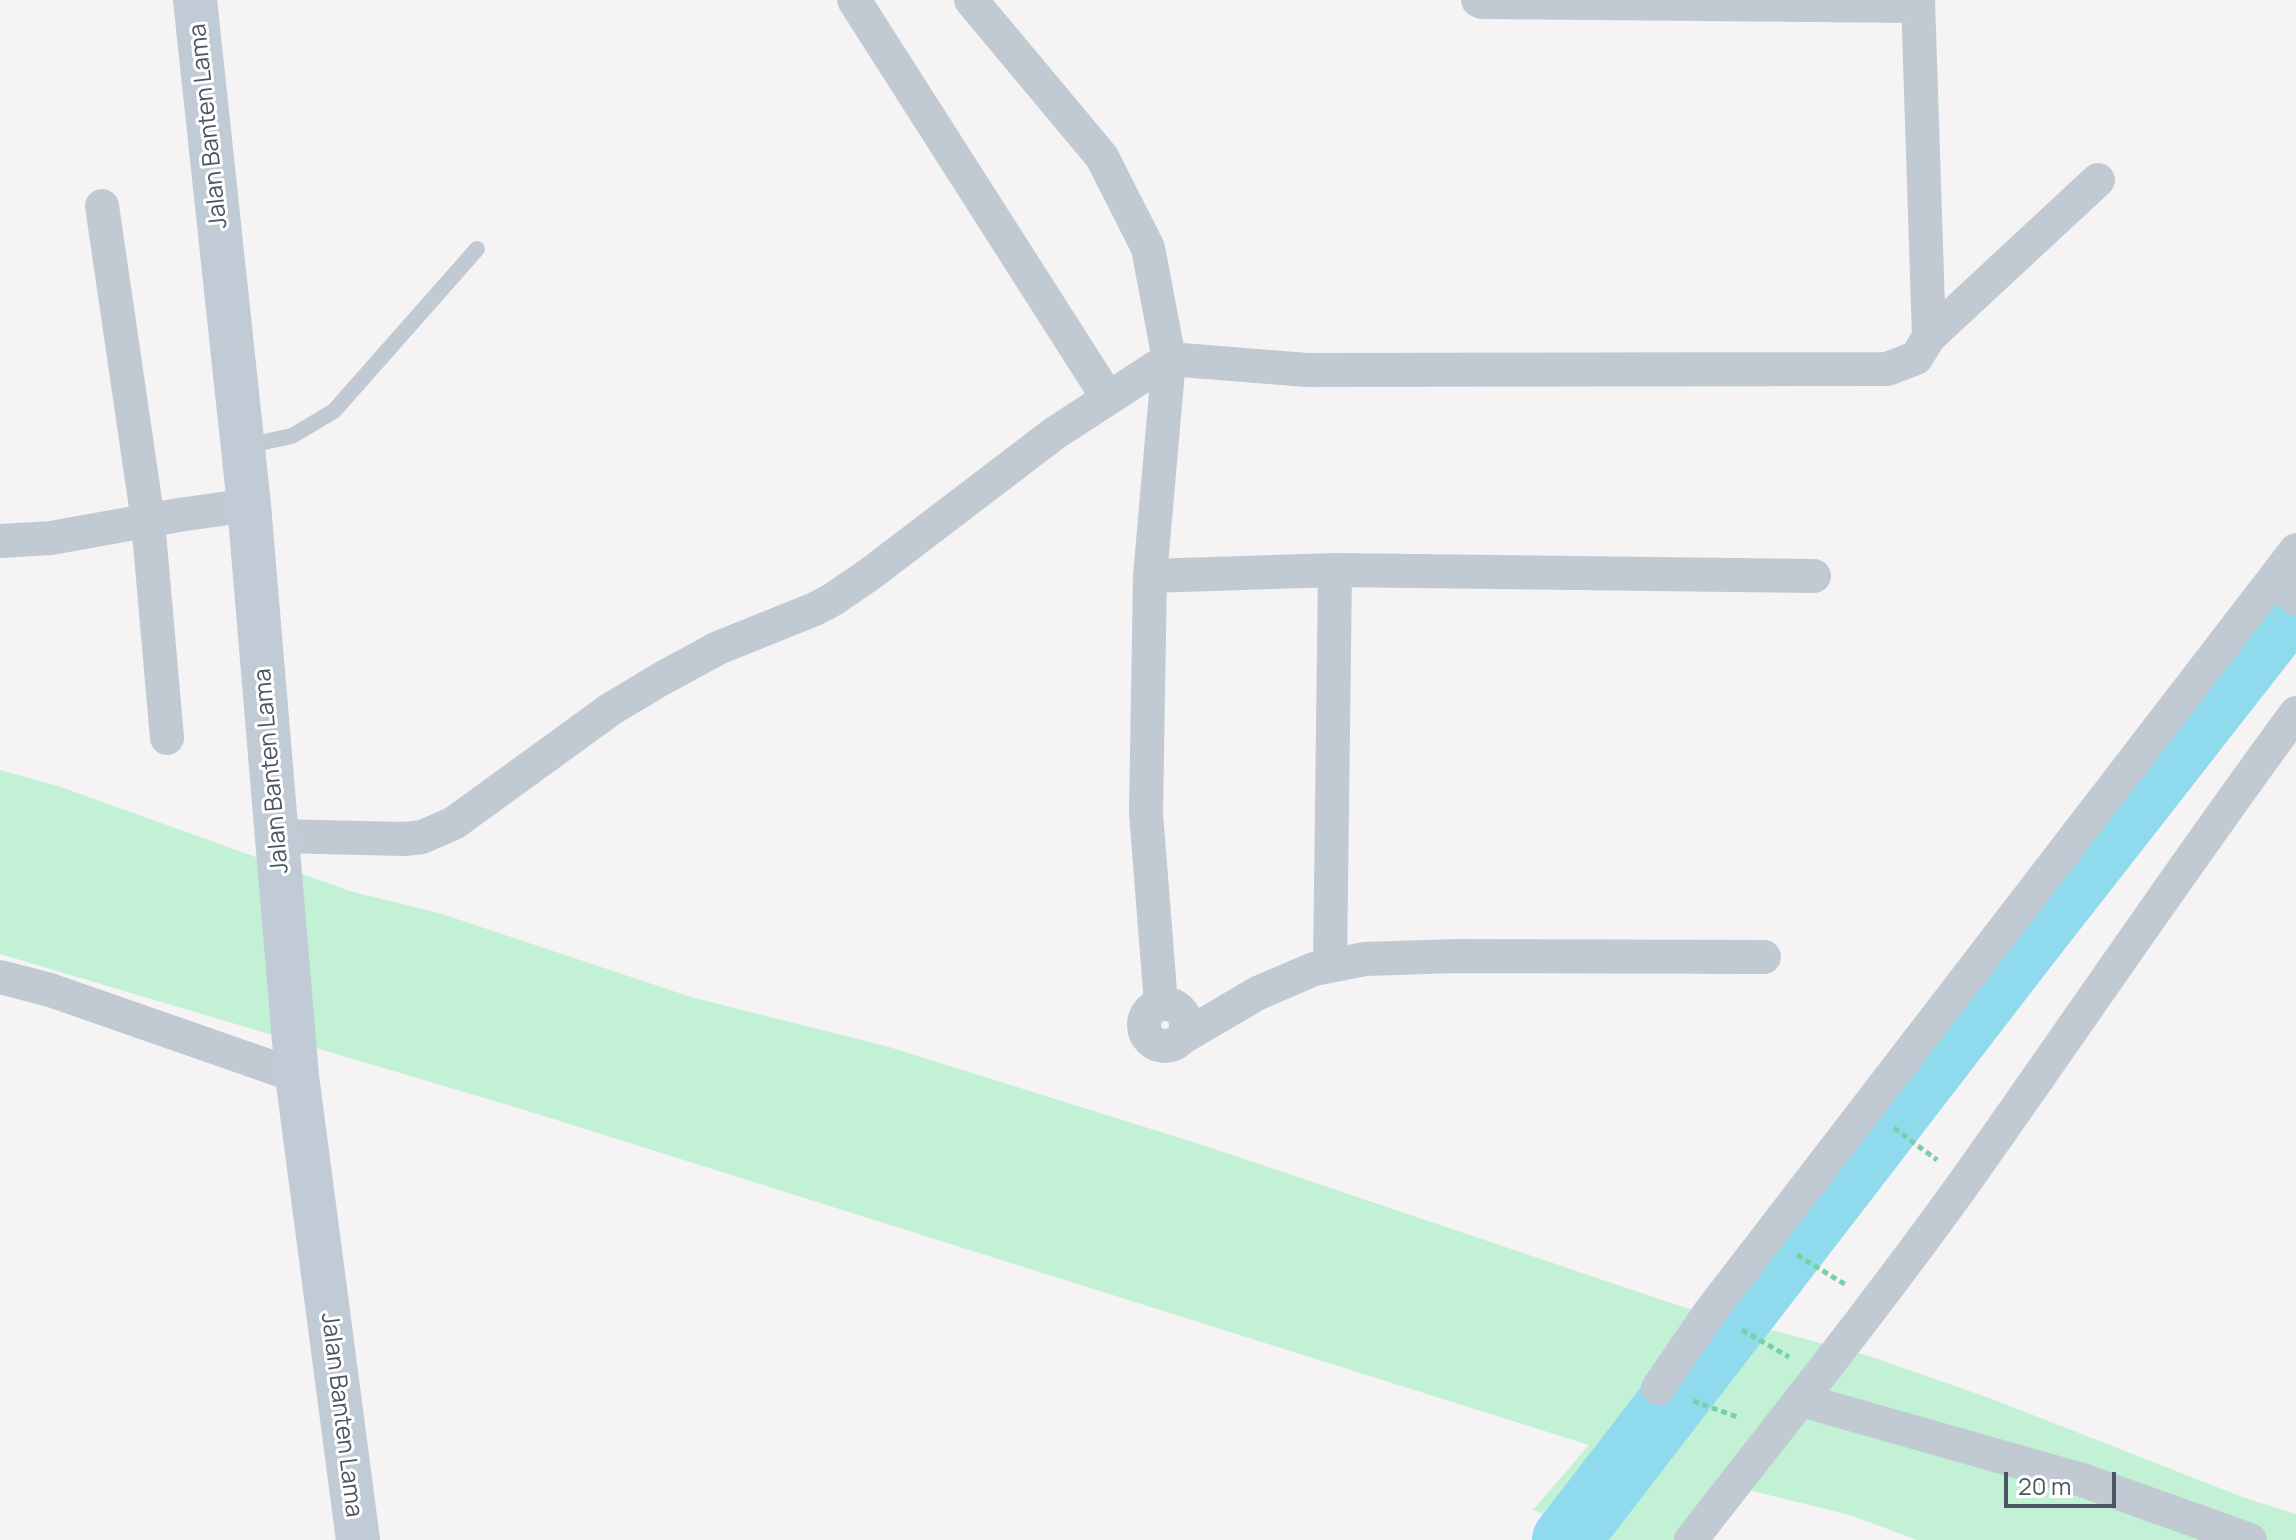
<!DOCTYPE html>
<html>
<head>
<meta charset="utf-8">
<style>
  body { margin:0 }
  #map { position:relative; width:2296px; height:1540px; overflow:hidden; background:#f5f3f3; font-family:Manrope,sans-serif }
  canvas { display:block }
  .scale { position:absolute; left:2004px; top:1472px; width:112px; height:36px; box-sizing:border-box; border:4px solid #4a5661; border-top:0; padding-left:10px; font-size:24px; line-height:28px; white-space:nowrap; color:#4a5661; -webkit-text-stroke:6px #fff; paint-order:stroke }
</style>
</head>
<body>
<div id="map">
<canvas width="2296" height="1540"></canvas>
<div class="scale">20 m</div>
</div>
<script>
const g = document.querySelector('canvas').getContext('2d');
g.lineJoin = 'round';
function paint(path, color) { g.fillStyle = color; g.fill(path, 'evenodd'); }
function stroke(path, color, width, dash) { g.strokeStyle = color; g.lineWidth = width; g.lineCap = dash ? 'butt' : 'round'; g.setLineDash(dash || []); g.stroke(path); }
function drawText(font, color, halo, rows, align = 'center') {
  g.font = font + ' Manrope,sans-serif'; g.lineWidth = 6; g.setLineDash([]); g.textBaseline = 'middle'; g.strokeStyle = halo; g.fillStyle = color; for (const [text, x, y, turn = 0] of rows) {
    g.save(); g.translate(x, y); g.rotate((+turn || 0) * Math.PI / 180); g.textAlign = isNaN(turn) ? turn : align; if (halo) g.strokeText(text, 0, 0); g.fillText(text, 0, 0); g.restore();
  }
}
paint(new Path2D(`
  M 0,770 L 61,787 L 353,892 L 442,914 L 691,997 L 889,1047 L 1212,1148 L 1680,1306 L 1866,1355 L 1992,1399 L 2245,1498 L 2296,1514 L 2296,1540 L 1917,1540 L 1850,1515 L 1740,1488 L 1705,1540 L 1610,1540 L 1533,1510 L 1589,1445 L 528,1111 L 0,954 Z`), '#c3f1d5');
stroke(new Path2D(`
  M 1566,1540 L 2027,942 L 2296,598`), '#90daee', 68);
stroke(new Path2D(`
  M 1894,1128 L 1937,1160
  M 1797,1255 L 1846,1285
  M 1742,1330 L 1789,1357
  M 1693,1401 L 1740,1418`), '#7ad0a6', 5, [6, 4]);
stroke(new Path2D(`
  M 245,446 L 292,436 L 334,411 L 477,249`), '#c1cad2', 16);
stroke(new Path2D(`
  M 854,0 L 1108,398
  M 971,0 L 1102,157 L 1148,248 L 1169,359 L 1307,370 L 1887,369 L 1916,358 L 1929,337 L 2098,180
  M 1478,0 L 1482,2 L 1918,6
  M 1918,0 L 1929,337
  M 102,206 L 148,521 L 167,738
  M 0,541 L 51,538 L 179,515 L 249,505
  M 1335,570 L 1814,576
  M 1150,576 L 1335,570 L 1330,966
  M 2273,581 L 2296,598
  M 277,836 L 405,839 L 422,837 L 454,823 L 611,709 L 661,679 L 718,648 L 815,609 L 832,600 L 870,574 L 1055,433 L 1169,359
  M 0,977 L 50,990 L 297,1076
  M1144 1025a21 21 0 1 1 42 0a21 21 0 1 1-42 0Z
  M 1161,1004 L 1146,813 L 1150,576 L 1169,359
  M 1183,1037 L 1258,993 L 1314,969 L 1365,959 L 1456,956 L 1764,957
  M 1658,1388 L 1710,1312 L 2296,550
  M 1801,1400 L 2079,1479 L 2250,1540
  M 1691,1540 C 1784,1420 1879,1302 1967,1179 C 2077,1024 2183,866 2296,713`), '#c1cad2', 34);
stroke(new Path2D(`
  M 195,0 L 249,505 L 297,1076 L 358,1540`), '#c1cbd6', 44);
drawText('24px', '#4a5661', '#fff', [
  ["Jalan Banten Lama",209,126,-96],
  ["Jalan Banten Lama",272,771,-95],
  ["Jalan Banten Lama",341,1415,83]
]);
</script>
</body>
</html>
